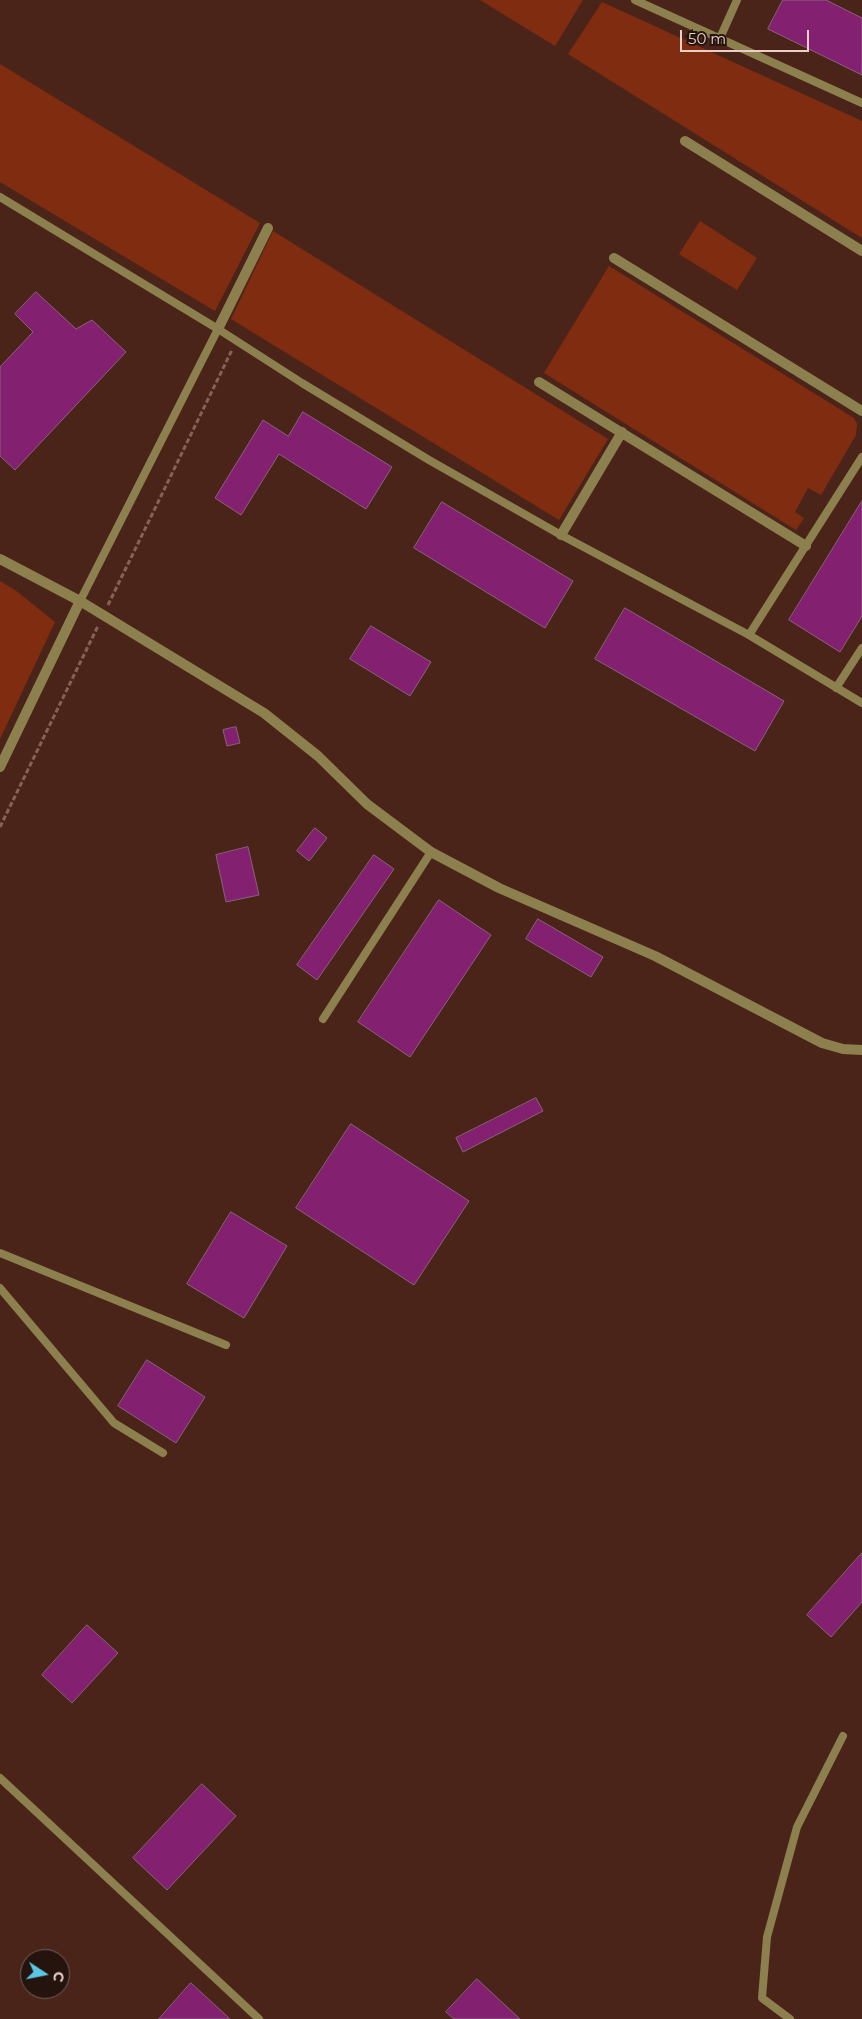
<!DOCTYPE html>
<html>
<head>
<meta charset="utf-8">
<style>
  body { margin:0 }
  #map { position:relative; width:862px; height:2019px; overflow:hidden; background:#4b2419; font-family:Montserrat,sans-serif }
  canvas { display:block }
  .north { position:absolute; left:20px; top:1949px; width:50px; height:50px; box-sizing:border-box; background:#25140e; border:1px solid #735f58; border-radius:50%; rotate:101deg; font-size:14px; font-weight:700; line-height:20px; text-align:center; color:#e9cfc7 }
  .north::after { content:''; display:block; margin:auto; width:18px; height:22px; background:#59c8e5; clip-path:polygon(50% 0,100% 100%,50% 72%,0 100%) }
  .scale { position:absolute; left:680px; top:30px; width:129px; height:22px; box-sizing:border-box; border:2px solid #e9cfc7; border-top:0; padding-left:6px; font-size:15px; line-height:18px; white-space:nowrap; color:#e9cfc7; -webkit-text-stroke:4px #25140e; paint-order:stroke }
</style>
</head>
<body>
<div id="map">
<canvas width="862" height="2019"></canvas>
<div class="north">С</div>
<div class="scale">50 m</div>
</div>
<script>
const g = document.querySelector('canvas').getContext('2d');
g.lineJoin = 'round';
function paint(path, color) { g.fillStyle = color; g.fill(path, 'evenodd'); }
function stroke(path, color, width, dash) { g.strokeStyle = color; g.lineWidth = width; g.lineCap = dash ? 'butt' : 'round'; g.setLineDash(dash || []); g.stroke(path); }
paint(new Path2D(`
  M 480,0 L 583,0 L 555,46 Z
  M 602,2 L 862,121 L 862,238 L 568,54 Z
  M 0,64 L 260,223 L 215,311 L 0,182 Z
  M 700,221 L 757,258 L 737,290 L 679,254 Z
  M 273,231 L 608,439 L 559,520 L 231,319 Z
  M 609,266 L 854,418 L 857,424 L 856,435 L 821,495 L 808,488 L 795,512 L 804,518 L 796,530 L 544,373 Z
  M 0,581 L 15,590 L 55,622 L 0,739 Z`), '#802c10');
const building = new Path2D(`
  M 783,0 L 826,0 L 862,18 L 862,75 L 768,29 Z
  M 36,292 L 76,329 L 92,320 L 126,352 L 15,470 L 0,456 L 0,367 L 33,332 L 15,314 Z
  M 303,412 L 392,467 L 366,509 L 279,454 L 241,515 L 215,498 L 263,420 L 288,436 Z
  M 862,501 L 862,616 L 840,652 L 789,620 Z
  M 442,502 L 573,581 L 545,628 L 414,548 Z
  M 625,608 L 784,701 L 755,751 L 595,659 Z
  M 371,626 L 431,662 L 410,696 L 350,659 Z
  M 236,727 L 240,743 L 227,746 L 223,730 Z
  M 315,828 L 327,838 L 309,861 L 297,851 Z
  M 248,847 L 259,895 L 226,902 L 216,855 Z
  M 374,855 L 394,869 L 317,980 L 297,965 Z
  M 439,900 L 491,935 L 410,1057 L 358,1022 Z
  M 538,919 L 603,957 L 591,977 L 526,939 Z
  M 536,1098 L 543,1111 L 463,1152 L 456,1138 Z
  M 351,1124 L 469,1201 L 414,1285 L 296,1208 Z
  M 231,1212 L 287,1246 L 244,1318 L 187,1284 Z
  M 147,1360 L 205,1397 L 176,1443 L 118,1406 Z
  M 862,1553 L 862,1602 L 831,1637 L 807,1615 Z
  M 87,1625 L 118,1653 L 72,1703 L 42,1675 Z
  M 202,1784 L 236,1816 L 167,1890 L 133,1858 Z
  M 477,1979 L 520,2019 L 454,2019 L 446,2012 Z
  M 191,1983 L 230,2019 L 159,2019 Z`);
paint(building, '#83206f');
stroke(building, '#89627d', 1);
stroke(new Path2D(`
  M 108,605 L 232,350
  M 0,827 L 98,626`), '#856259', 3, [5, 2.5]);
stroke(new Path2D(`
  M 635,0 L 862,103
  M 720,38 L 737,0
  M 0,197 L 218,329 L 302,383 L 429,460 L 561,535 L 749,635 L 862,703
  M 80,601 L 218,329
  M 749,635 L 862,457
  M 836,688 L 862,648
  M 323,1019 L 431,852
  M 0,1253 L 226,1345
  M 0,1288 L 114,1423 L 163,1453
  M 0,1778 L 259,2019
  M 790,2019 L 762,1998 L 767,1937 L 797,1827 L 843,1736`), '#8c814e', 8);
stroke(new Path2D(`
  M 685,141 L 862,251
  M 614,258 L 862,411
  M 218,329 L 268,228
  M 539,382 L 806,546
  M 561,535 L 622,432`), '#8c814e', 10);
stroke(new Path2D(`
  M 0,559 L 80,601 L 264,713 L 318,756 L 367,804 L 431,852 L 499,888 L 655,956 L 822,1043 L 843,1049 L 862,1050
  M 0,767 L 80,601`), '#8c814e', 10);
</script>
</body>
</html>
